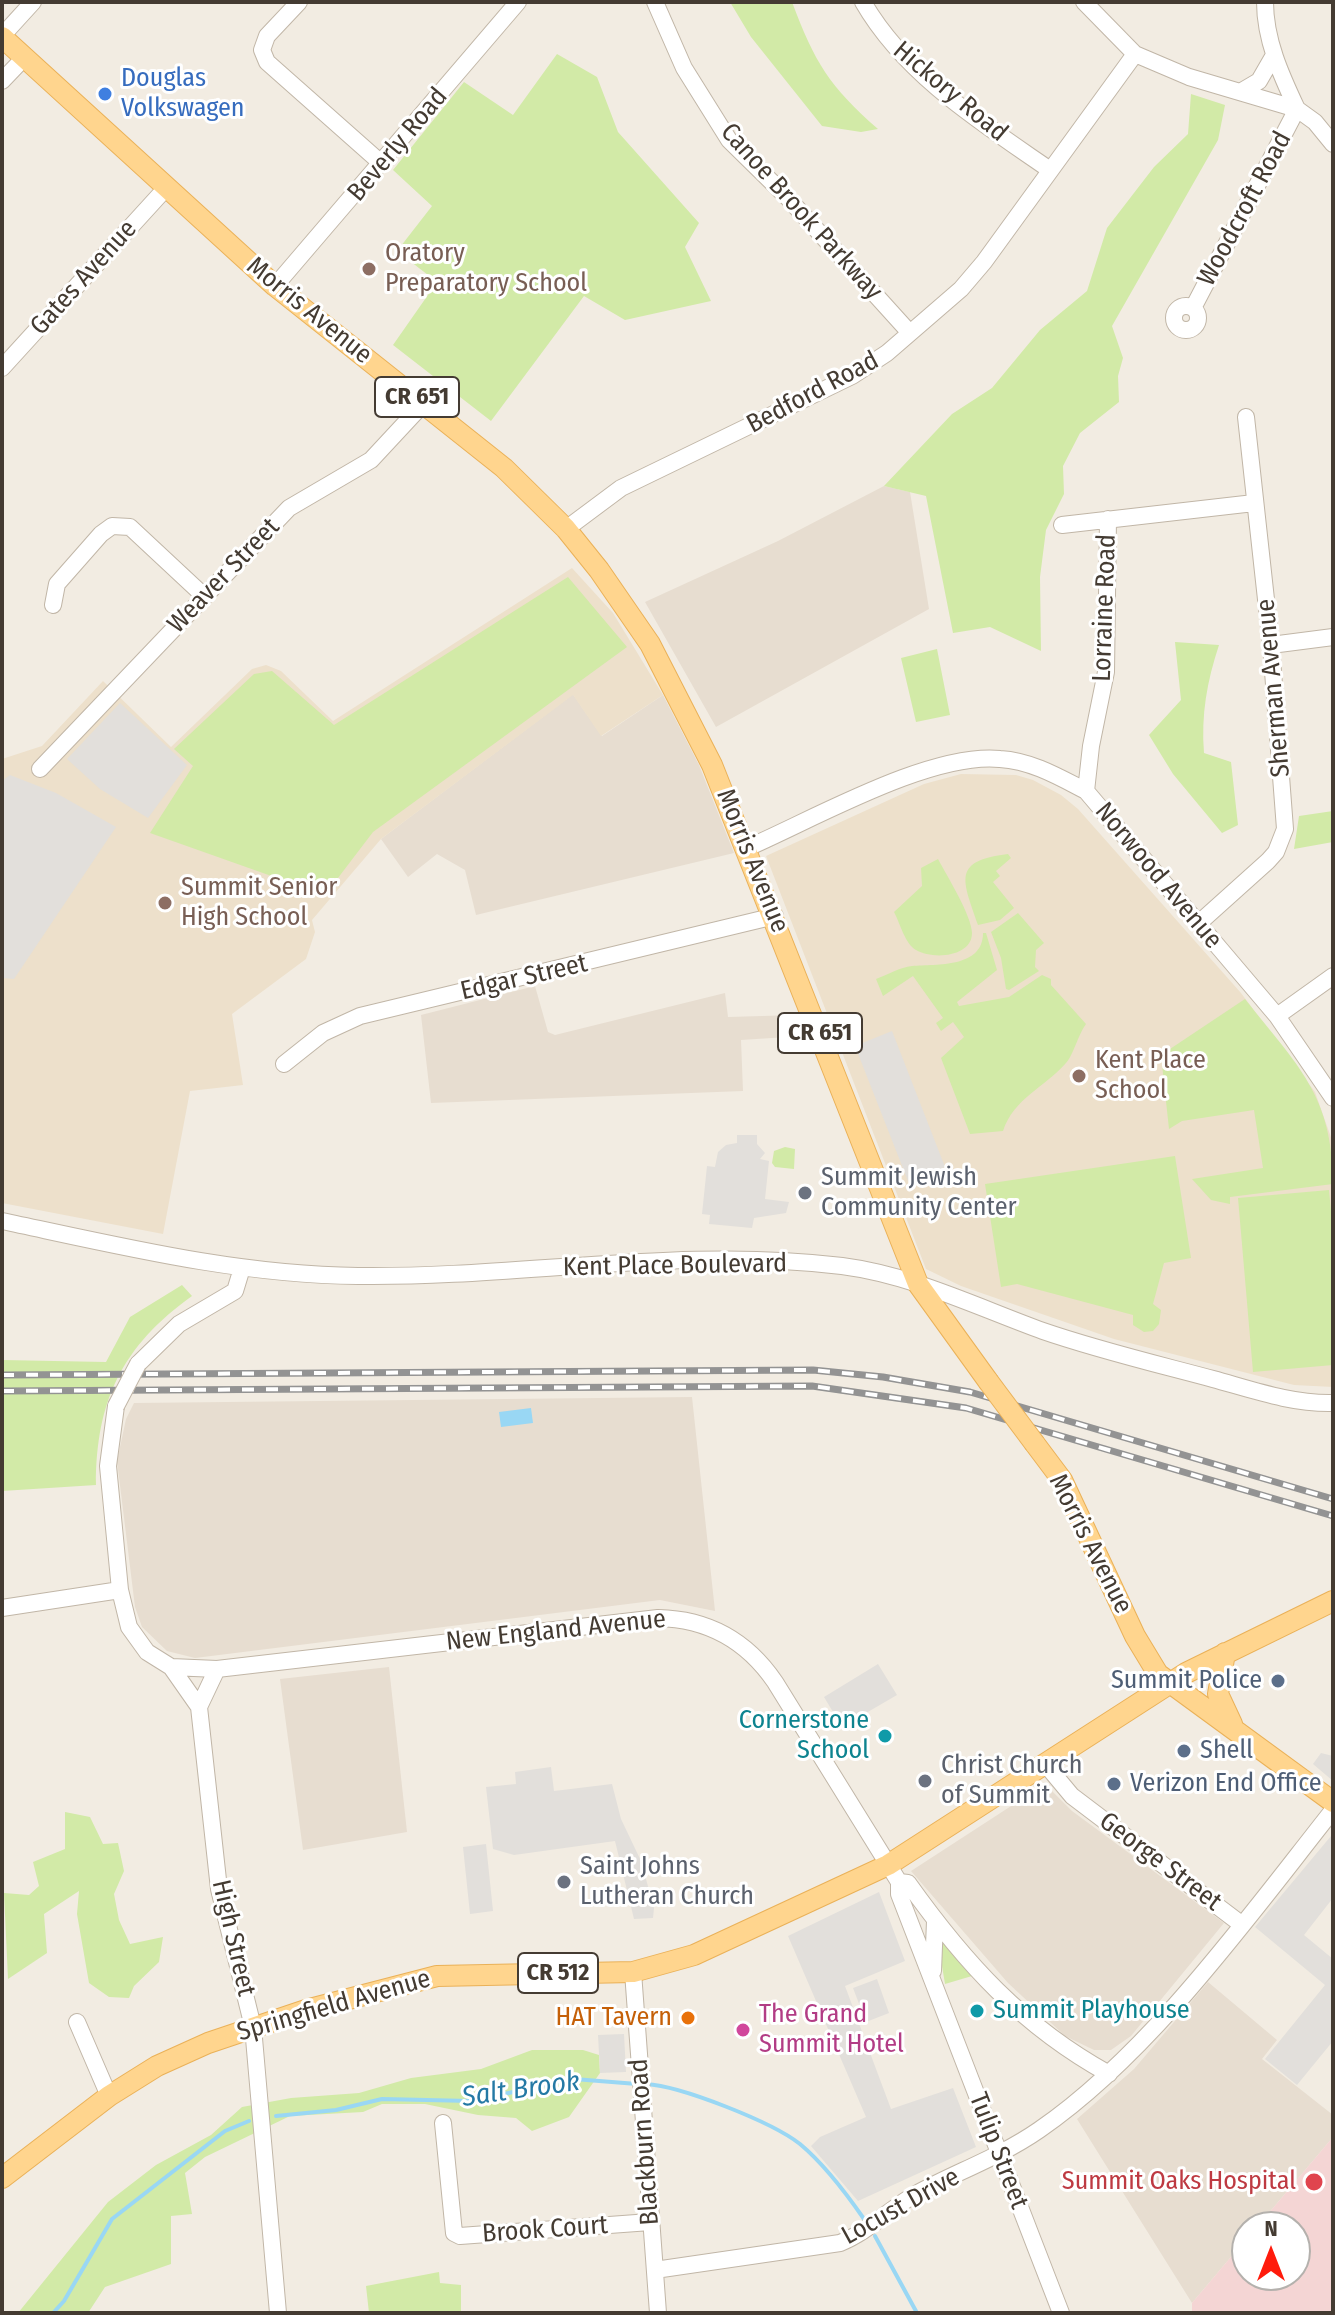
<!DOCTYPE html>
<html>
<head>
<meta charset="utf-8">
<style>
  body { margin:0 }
  #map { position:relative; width:1335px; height:2315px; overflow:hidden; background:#f2ece2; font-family:"Fira Sans Condensed",sans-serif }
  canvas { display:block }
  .frame { position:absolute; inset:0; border:4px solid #443b32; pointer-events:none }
  .north { position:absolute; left:1231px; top:2211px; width:80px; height:80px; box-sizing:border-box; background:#fff; border:2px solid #b4b1ad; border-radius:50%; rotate:0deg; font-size:22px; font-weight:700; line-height:32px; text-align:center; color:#443b32 }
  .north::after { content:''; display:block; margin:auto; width:28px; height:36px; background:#ff1b0c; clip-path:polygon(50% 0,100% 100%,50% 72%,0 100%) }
</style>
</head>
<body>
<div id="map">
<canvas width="1335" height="2315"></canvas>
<div class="frame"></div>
<div class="north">N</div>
</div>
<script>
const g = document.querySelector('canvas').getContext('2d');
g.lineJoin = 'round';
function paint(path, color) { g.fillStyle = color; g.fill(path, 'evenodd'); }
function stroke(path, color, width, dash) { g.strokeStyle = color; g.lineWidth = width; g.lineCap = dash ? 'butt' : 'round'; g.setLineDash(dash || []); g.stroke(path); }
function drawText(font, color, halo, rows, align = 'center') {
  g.font = font + ' "Fira Sans Condensed",sans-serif'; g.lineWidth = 6; g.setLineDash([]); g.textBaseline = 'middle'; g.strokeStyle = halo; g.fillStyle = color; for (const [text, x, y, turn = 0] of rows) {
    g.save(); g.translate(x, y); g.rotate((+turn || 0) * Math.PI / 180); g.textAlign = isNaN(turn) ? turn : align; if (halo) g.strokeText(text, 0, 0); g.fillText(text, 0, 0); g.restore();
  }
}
paint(new Path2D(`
  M 884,486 L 910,492 L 929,609 L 716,727 L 645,602 L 778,541 Z
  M 573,694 L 602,736 L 663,695 L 699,765 L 734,853 L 476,915 L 465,870 L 437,854 L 408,877 L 381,839 Z
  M 535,986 L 548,1032 L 555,1035 L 725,993 L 728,1017 L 796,1015 L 803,1036 L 741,1040 L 743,1091 L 431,1103 L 421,1015 Z
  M 692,1397 L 715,1611 L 660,1600 L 195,1658 L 167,1651 L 142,1627 L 135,1607 L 117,1461 L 126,1419 L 134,1403 Z
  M 389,1667 L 407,1832 L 303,1850 L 280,1679 Z
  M 1045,1784 L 1072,1811 L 1224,1923 L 1131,2036 L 1111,2050 L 1094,2050 L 1065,2036 L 1008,1983 L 911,1871 Z
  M 1208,1982 L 1277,2040 L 1262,2059 L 1333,2115 L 1333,2137 L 1257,2227 L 1247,2227 L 1247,2238 L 1192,2303 L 1077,2119 L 1134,2069 Z`), '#e7ddd0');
paint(new Path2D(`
  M 572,568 L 613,613 L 663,695 L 601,736 L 573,695 L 381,839 L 312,920 L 315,932 L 306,959 L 232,1014 L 243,1085 L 190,1091 L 163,1234 L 2,1203 L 2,759 L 42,746 L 103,681 L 171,747 L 252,669 L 266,665 L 281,671 L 333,721 Z
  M 961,774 L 1016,775 L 1033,780 L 1061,795 L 1078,809 L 1241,993 L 1315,1092 L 1333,1143 L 1333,1387 L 1294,1385 L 1114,1339 L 961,1286 L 926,1269 L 766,856 L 924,784 Z`), '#ede0cb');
paint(new Path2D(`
  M 1333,2137 L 1333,2313 L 1192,2313 L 1192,2303 L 1247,2238 L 1247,2275 L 1295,2275 L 1295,2227 L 1257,2227 Z`), '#f4d5d4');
paint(new Path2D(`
  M 730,2 L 792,2 C 815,63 829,86 878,129 L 861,132 L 822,126 L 751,37 Z
  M 557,54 L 597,77 L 618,132 L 699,223 L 685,247 L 711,301 L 625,320 L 584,296 L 491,421 L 393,345 L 437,282 L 397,251 L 432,206 L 393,170 L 464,82 L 513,115 Z
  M 1191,94 L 1225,105 L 1218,140 L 1112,326 L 1123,358 L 1118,376 L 1119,402 L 1080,433 L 1063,466 L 1064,494 L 1046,530 L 1040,577 L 1041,651 L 990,627 L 953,633 L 926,496 L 884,486 L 952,414 L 992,388 L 1040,330 L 1087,291 L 1107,228 L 1154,167 L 1188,134 Z
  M 568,577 L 627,647 L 373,832 L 325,895 L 150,833 L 193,766 L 174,749 L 254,674 L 272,671 L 334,725 Z
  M 1175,642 L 1219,645 C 1207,681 1201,715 1204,753 L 1231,762 L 1238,825 L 1222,833 L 1173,774 L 1149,735 L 1181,700 Z
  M 937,649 L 950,715 L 916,722 L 901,658 Z
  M 1333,811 L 1333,842 L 1294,849 L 1299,816 Z
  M 1008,854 L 1011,858 L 996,871 L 1000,876 L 993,882 L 1014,908 L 1000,920 L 978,925 C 963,880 951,861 1008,854 Z
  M 938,859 C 947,876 972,916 972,933 C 972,957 933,960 916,950 C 905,944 900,923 894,912 L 922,886 L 921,868 Z
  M 1018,913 L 1044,943 L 1036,950 L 1035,967 L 1039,971 L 1009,990 L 1006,989 L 1001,958 L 991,932 Z
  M 983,933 L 986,933 L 997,970 L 957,1002 L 959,1006 L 1009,997 L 1042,975 L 1051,979 L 1051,985 L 1086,1024 C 1078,1035 1073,1056 1066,1063 C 1044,1088 1014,1098 1003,1131 L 970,1134 L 941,1058 L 964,1037 L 953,1022 L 941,1031 L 936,1023 L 943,1018 L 913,976 L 883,996 L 876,979 C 887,975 900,967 912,966 C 937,964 983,968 983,933 Z
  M 1245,999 C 1297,1065 1333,1095 1333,1184 L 1230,1197 L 1230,1204 L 1211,1200 L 1192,1179 L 1263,1168 L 1254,1110 L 1182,1121 L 1169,1129 L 1161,1055 Z
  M 785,1147 L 795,1149 L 794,1169 L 775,1167 L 772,1163 L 774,1151 Z
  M 1175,1156 L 1191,1258 L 1164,1263 L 1153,1304 L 1161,1310 L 1159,1324 L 1153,1331 L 1144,1332 L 1133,1325 L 1133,1315 L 1017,1284 L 1001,1287 L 985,1184 Z
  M 1329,1190 L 1333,1232 L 1333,1365 L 1253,1372 L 1238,1198 Z
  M 182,1285 L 192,1296 C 122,1346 96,1401 96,1485 L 2,1491 L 2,1360 L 106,1362 L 130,1317 Z
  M 65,1812 L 90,1817 L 103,1844 L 118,1843 L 124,1871 L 114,1894 L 119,1920 L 130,1944 L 163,1937 L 159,1962 L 134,1986 L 129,1998 L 109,1997 L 89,1983 L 77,1914 L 79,1891 L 44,1914 L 47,1953 L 8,1979 L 4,1893 L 29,1895 L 39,1886 L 33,1862 L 65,1849 Z
  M 937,1936 L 972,1976 L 945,1984 Z
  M 532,2050 L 583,2050 L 599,2055 L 600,2073 L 569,2117 L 532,2131 L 516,2118 L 478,2115 L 425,2104 L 382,2104 L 363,2112 L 290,2116 L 205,2157 L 185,2173 L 192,2214 L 171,2216 L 171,2264 L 105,2287 L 88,2313 L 18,2313 L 108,2202 L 156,2165 L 211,2135 L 242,2107 L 291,2098 L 359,2093 L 411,2078 L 481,2069 Z
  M 439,2272 L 440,2283 L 461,2285 L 461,2313 L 369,2313 L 366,2286 Z`), '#d2eaa7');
paint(new Path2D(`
  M 120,703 L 187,765 L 148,818 L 100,789 L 67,759 Z
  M 10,775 L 56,793 L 116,827 L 14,979 L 2,978 L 2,781 Z
  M 892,1031 L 945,1167 L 908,1181 L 855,1046 Z
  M 737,1135 L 757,1135 L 757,1144 L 765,1153 L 760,1159 L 769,1161 L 765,1199 L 789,1202 L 786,1213 L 754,1218 L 752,1228 L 709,1224 L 710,1215 L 702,1214 L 707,1166 L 715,1167 L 718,1152 L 726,1145 L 737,1143 Z
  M 878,1664 L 897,1695 L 842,1727 L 824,1697 Z
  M 1321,1753 L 1333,1756 L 1333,1781 L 1313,1764 Z
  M 551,1767 L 554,1791 L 612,1784 L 621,1819 L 641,1861 L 654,1908 L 653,1918 L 634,1919 L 615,1841 L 514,1855 L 493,1849 L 486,1787 L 516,1784 L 515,1772 Z
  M 1331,1836 L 1333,1898 L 1304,1935 L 1333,1959 L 1333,2041 L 1297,2085 L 1265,2059 L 1325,1985 L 1255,1927 Z
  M 486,1844 L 493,1911 L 470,1914 L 463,1847 Z
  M 879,1892 L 905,1961 L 845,1986 L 891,2109 L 953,2088 L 976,2147 L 858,2201 L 811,2146 L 820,2137 L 866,2117 L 788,1936 Z
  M 877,1979 L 889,2013 L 866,2022 L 853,1988 Z
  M 624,2034 L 626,2072 L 600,2073 L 598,2035 Z`), '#e2dfdb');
paint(new Path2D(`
  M 531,1408 L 533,1423 L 501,1427 L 499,1412 Z`), '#99d7f4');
stroke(new Path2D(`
  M 646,2084 C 681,2086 772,2122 800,2144 C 824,2164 846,2193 864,2219
  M 276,2116 L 336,2110 L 382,2099 L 471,2101 L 574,2079 L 637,2084
  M 875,2236 L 917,2313
  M 53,2313 L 64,2301 L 112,2219 L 225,2131 L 249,2121`), '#99d7f4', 4);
const minor = new Path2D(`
  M 299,2 L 267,36 L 262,50 L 267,62 L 381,163
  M 655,2 L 684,68 L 729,140 L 787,197 L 910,333
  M 863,2 C 905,75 982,123 1050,170
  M 1084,2 L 1135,54 L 1189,77 L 1297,109 L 1315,122 L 1333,144
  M 2,36 L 33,2
  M 2,81 L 24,58
  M 1242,91 L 1259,81 L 1274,55
  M 275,286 L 518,2
  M1174 318a12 12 0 1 1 24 0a12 12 0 1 1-24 0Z
  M 1193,308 L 1297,109 C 1281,75 1265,40 1265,2
  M 2,368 L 166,188
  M 1062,525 L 1254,503
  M 566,529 L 621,488 L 852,376 L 887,353 L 961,289 L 984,262 L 1135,54
  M 53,605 L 57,584 L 101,534 L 112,526 L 130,527 L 204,596
  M 1271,645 L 1333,637
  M 40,769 L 289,508 L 371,460 L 424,403
  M 1086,791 L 1091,746 L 1106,672 L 1108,519
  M 747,848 C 814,819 930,752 1000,759 C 1032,761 1059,777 1086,791 L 1277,1016 L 1333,1098
  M 1199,923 L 1268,861 L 1276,852 L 1285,829 L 1271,645 L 1246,417
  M 1277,1016 L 1333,976
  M 284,1064 L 323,1033 L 360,1016 L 775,916
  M 2,1221 C 120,1246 238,1275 358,1276 C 519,1278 682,1246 842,1266 C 912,1275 977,1307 1043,1331 C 1098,1350 1157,1364 1213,1379 C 1253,1390 1292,1404 1333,1403
  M 138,1364 L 179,1324 L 235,1291 L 242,1268
  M 116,1406 L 108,1466 L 120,1590 L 129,1627 L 147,1652 L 171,1667 L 217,1669 L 658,1618 C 708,1619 747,1641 775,1682 L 899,1882 L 899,1894 L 1061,2313
  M 2,1608 L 120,1590
  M 171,1667 L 199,1707
  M 217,1669 L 199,1707 L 219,1889 L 253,2027 L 278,2313
  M 1047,1766 L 1072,1796 L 1241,1924
  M 899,1882 L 908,1883 C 965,1963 1022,2026 1109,2074
  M 933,1971 L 935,1921
  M 633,1972 L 658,2313
  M 77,2022 L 109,2096
  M 443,2123 L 454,2233 L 460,2236 L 650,2222
  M 655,2270 L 840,2243 C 868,2232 889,2209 916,2194 C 956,2172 1000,2157 1039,2130 C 1150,2054 1249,1916 1333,1810`);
const major = new Path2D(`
  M 2,37 L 275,286 L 504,468 L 566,529 L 599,570 L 650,644 L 712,765 L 918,1284 L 988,1381
  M 1035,1444 L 1062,1480 L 1135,1636 L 1158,1674 L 1333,1802
  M 1225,1653 L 1218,1694 L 1232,1724
  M 2,2178 L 109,2096 L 157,2066 L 208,2043 L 306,2010 L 437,1976 L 633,1972 L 694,1955 L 888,1865 L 1186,1673 L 1333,1601`);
stroke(minor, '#c1b6a7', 18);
stroke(major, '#eab158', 22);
stroke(minor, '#fff', 16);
stroke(major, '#ffd58e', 20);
const rail = new Path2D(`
  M 2,1375 L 813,1370 L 883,1377 L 970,1392 L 1333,1499
  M 2,1391 L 812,1386 L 966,1408 L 1333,1516`);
stroke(rail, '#939393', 7);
stroke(rail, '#fff', 4, [12]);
const minorBridge = new Path2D(`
  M 116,1406 L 138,1364`);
const majorBridge = new Path2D(`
  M 988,1381 L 1035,1444`);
stroke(minorBridge, '#c1b6a7', 18, []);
stroke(majorBridge, '#eab158', 22, []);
stroke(minorBridge, '#fff', 16);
stroke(majorBridge, '#ffd58e', 20);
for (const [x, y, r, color] of [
  [105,94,8,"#3f7fe0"],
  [369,269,8,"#8d6e63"],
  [165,903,8,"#8d6e63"],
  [1079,1076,8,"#8d6e63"],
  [805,1193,8,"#6b7280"],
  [1278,1681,8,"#5c6f8a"],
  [885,1736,8,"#0f9aa8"],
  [1184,1751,8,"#5c6f8a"],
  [925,1781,8,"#6b7280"],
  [1114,1784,8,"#5c6f8a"],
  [564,1882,8,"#6b7280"],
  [977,2011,8,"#0f9aa8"],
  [688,2018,8,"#e8710a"],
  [743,2030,8,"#d1479c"],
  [1314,2182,10,"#e0444e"]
]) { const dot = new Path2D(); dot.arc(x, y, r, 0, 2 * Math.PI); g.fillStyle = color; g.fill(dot); stroke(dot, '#fff', 3); }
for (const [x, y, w] of [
  [417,397,84],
  [820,1033,84],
  [558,1973,80]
]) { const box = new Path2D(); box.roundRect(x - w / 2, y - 20, w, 40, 6); g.fillStyle = '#fff'; g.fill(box); stroke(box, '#443b32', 2); }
drawText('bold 24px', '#443b32', null, [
  ["CR 651",417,397],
  ["CR 651",820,1033],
  ["CR 512",558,1973]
]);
drawText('26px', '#366cbe', '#fff', [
  ["Douglas",121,79],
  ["Volkswagen",121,109]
], 'left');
drawText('26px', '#443b32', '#fff', [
  ["Hickory Road",950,92,40],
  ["Beverly Road",398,145,-50],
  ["Woodcroft Road",1245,209,-62],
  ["Canoe Brook Parkway",801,212,48],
  ["Gates Avenue",84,278,-48],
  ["Morris Avenue",309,311,39],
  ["Bedford Road",813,393,-28],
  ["Weaver Street",224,576,-46],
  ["Lorraine Road",1105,608,-88],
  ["Sherman Avenue",1274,688,-95],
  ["Morris Avenue",752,861,68],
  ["Norwood Avenue",1158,876,50],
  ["Edgar Street",524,978,-13],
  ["Kent Place Boulevard",675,1266,-1],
  ["Morris Avenue",1090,1544,63],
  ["New England Avenue",556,1631,-6],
  ["George Street",1160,1862,37],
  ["High Street",233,1938,77],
  ["Springfield Avenue",334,2006,-16],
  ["Blackburn Road",645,2142,-94],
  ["Tulip Street",998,2151,69],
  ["Locust Drive",901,2207,-29],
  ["Brook Court",545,2230,-4]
]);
drawText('26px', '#785e54', '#fff', [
  ["Oratory",385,254],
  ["Preparatory School",385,284],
  ["Summit Senior",181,888],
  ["High School",181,918],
  ["Kent Place",1095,1061],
  ["School",1095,1091]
], 'left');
drawText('26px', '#5b616d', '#fff', [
  ["Summit Jewish",821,1178],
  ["Community Center",821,1208],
  ["Christ Church",941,1766],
  ["of Summit",941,1796],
  ["Saint Johns",580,1867],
  ["Lutheran Church",580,1897]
], 'left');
drawText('26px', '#4e5e75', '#fff', [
  ["Summit Police",1262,1681,"right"],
  ["Shell",1200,1751],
  ["Verizon End Office",1130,1784]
], 'left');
drawText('26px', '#0d838f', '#fff', [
  ["Cornerstone",869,1721],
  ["School",869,1751],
  ["Summit Playhouse",993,2011,"left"]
], 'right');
drawText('26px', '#b23c85', '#fff', [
  ["The Grand",759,2015],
  ["Summit Hotel",759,2045]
], 'left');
drawText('26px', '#c56008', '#fff', [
  ["HAT Tavern",672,2018]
], 'right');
drawText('26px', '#be3a42', '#fff', [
  ["Summit Oaks Hospital",1296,2182]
], 'right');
drawText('italic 28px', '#2479a5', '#fff', [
  ["Salt Brook",521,2090,-8]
]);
</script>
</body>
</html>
